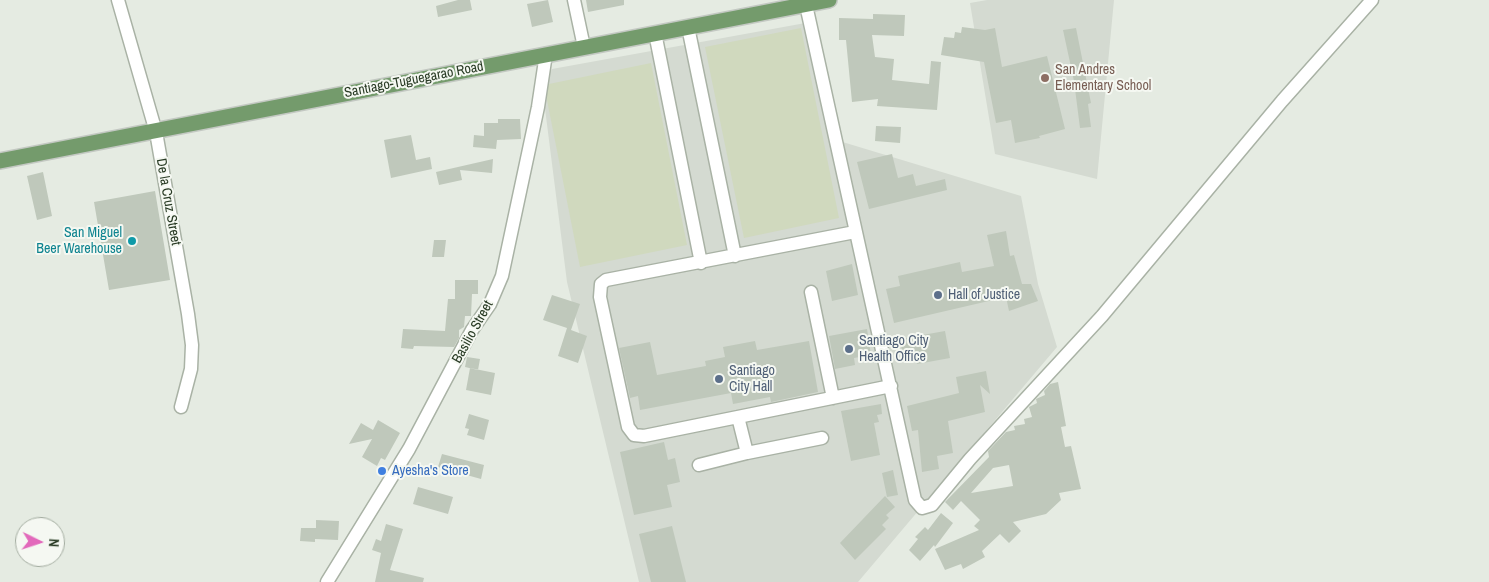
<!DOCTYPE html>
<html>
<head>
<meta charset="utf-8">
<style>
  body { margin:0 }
  #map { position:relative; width:1489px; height:582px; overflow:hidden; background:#e5ebe2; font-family:"Archivo Narrow",sans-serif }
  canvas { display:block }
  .north { position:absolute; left:15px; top:517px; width:50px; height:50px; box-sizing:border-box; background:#f5f8f2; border:1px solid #a3aca0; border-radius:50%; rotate:94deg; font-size:14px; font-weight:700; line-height:20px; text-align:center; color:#283a24 }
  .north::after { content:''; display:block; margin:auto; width:18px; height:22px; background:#e269bb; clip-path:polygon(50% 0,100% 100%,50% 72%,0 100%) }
</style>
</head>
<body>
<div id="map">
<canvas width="1489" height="582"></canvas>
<div class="north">N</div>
</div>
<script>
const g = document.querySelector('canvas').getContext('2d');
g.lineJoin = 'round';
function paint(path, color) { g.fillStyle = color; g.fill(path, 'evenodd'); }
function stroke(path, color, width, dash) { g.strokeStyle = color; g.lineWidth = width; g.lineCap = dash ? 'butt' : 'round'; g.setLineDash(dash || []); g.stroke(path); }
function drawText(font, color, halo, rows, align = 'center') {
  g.font = font + ' "Archivo Narrow",sans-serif'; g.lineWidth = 4; g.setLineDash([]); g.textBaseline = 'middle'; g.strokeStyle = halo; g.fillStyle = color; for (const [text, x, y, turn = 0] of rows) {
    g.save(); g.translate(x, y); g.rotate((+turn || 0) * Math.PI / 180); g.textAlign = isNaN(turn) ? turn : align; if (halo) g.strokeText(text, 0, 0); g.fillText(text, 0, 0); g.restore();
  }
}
paint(new Path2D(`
  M 987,0 L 1114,0 L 1097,179 L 995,154 L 970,3 Z
  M 811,22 L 836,140 L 1021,196 L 1038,284 L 1057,347 L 858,582 L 639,582 L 567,282 L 542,85 L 552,69 Z`), '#d4dad1');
paint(new Path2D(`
  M 801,28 L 839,218 L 744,238 L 705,47 Z
  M 651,63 L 687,245 L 580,267 L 544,85 Z`), '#d0d9be');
paint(new Path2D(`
  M 458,0 L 470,0 L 472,10 L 438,17 L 436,6 Z
  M 548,0 L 553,22 L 532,27 L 527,4 Z
  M 586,0 L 624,0 L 624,5 L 588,12 Z
  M 873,14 L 905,15 L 904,36 L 872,35 L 875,57 L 894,59 L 892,80 L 929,84 L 931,61 L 941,62 L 937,110 L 877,106 L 878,99 L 852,102 L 846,40 L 839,40 L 839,18 L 873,19 Z
  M 962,27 L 985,30 L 995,28 L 1002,67 L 1047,56 L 1065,129 L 1039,136 L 1040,138 L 1015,143 L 1011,120 L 996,123 L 984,62 L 941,55 L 944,37 L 954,38 L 955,32 L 961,33 Z
  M 1076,28 L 1091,103 L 1088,104 L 1091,127 L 1080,128 L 1074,81 L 1063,30 Z
  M 498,119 L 520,119 L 521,139 L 497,140 L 496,149 L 473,147 L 474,135 L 484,136 L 484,123 L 498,123 Z
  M 876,126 L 901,127 L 900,143 L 875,141 Z
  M 411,135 L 416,160 L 430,157 L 432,169 L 391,178 L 384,140 Z
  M 892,154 L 898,178 L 913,174 L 916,186 L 945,179 L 947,190 L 869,209 L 857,162 Z
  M 493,159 L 492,173 L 460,170 L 462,180 L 439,185 L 436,172 Z
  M 43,172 L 52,216 L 37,220 L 27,176 Z
  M 155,191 L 170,280 L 109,290 L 94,202 Z
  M 1006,231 L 1010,256 L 1014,255 L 1022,284 L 1031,284 L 1038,301 L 1009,311 L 1006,297 L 894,323 L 886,289 L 900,286 L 898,276 L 960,262 L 962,272 L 994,266 L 987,235 Z
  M 434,240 L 446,240 L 444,257 L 432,257 Z
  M 852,264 L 858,295 L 832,301 L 826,271 Z
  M 455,280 L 478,280 L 478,294 L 472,294 L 471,316 L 465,316 L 464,327 L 459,330 L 459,338 L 454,347 L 414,346 L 413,349 L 401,348 L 403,329 L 445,331 L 448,299 L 455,299 Z
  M 552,295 L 580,304 L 571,330 L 587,336 L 578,363 L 558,356 L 567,328 L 543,320 Z
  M 867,329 L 871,355 L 854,358 L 855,365 L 835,369 L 829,336 Z
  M 945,331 L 950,358 L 917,364 L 916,360 L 904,362 L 900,339 Z
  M 755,341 L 757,350 L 809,341 L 818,392 L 771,402 L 770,397 L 733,404 L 731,393 L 640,410 L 638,396 L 630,398 L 619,348 L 650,342 L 657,375 L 706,366 L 705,361 L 725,357 L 723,347 Z
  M 467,357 L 480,359 L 478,370 L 465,367 Z
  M 470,368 L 495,373 L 491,395 L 466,390 Z
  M 986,371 L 990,394 L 980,385 L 985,412 L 948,421 L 953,453 L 937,456 L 939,469 L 922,472 L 918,430 L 912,431 L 907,406 L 959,393 L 956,377 Z
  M 1058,382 L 1066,426 L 1061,427 L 1065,447 L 1071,446 L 1081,489 L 1059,493 L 1061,500 L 1046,514 L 1013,522 L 1021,531 L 1009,543 L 1000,534 L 982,551 L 985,557 L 963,569 L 961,564 L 945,570 L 935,549 L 979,530 L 974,526 L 980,520 L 961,501 L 953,510 L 945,502 L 989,457 L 988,451 L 1006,432 L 1015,430 L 1014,426 L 1025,424 L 1024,419 L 1032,417 L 1029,407 L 1037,403 L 1036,399 L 1045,395 L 1044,391 L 1050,384 ZM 1009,465 L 1013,486 L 971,493 L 993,468 Z
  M 881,404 L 882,414 L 877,415 L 879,422 L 874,423 L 880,455 L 851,461 L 841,411 Z
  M 469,414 L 489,420 L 484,440 L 467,435 L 469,429 L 465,428 Z
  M 378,420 L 400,433 L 385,460 L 381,458 L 377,466 L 362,457 L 372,439 L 349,444 L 361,423 L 373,430 Z
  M 664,442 L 668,460 L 675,458 L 680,482 L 667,485 L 672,507 L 634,515 L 620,452 Z
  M 442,454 L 484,465 L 481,479 L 438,467 Z
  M 893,470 L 898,495 L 887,497 L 882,473 Z
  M 418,487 L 453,497 L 448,514 L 413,504 Z
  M 885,496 L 895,507 L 886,515 L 889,518 L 882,525 L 886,529 L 855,560 L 840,543 Z
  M 941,513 L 953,523 L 935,547 L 934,545 L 920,561 L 909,550 L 918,539 L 915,537 L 925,527 L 928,530 Z
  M 316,520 L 339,521 L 338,540 L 315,539 L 315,542 L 300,541 L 301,528 L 316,528 Z
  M 386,524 L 403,529 L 390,570 L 424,578 L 423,582 L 375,582 L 381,553 L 372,550 L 376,539 L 381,541 Z
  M 672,526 L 686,582 L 651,582 L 639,534 Z`), '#bfc8bb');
const minor = new Path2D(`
  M 118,0 L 156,132 L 188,314 L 192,345 L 191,369 L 181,407
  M 574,0 L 584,47
  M 806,5 L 915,500 L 922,508 L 932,505 L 970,459 L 1102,316 L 1282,101 L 1372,0
  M 688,27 L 735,256
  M 655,33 L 701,263
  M 855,232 L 606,280 L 601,284 L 600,297 L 628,427 L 634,435 L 644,436 L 891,386
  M 811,292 L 833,398
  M 738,417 L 747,453 L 822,438
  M 699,465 L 747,453
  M 327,582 L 409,449 L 472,330 L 490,304 L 502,276 L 538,107 L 546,54`);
const major = new Path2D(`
  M 0,161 L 829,0`);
stroke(minor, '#a9b2a5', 15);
stroke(major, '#c3c8c2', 18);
stroke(minor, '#fff', 12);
stroke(major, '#749b6c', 15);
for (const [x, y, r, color] of [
  [1045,78,5,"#8d6e63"],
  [132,241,5,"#0f9aa8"],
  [938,295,5,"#5c6f8a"],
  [849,349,5,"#5c6f8a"],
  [719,379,5,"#5c6f8a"],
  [382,471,5,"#3f7fe0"]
]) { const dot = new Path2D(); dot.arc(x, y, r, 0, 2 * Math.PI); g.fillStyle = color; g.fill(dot); stroke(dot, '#f5f8f2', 2); }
drawText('14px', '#785e54', '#f5f8f2', [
  ["San Andres",1055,70],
  ["Elementary School",1055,86]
], 'left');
drawText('14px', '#283a24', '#f5f8f2', [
  ["Santiago-Tuguegarao Road",414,80,-11],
  ["De la Cruz Street",168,202,80],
  ["Basilio Street",473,332,-61]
]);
drawText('14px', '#0d838f', '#f5f8f2', [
  ["San Miguel",122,233],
  ["Beer Warehouse",122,249]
], 'right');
drawText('14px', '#4e5e75', '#f5f8f2', [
  ["Hall of Justice",948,295],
  ["Santiago City",859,341],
  ["Health Office",859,357],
  ["Santiago",729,371],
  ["City Hall",729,387]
], 'left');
drawText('14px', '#366cbe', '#f5f8f2', [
  ["Ayesha's Store",392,471]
], 'left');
</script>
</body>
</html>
